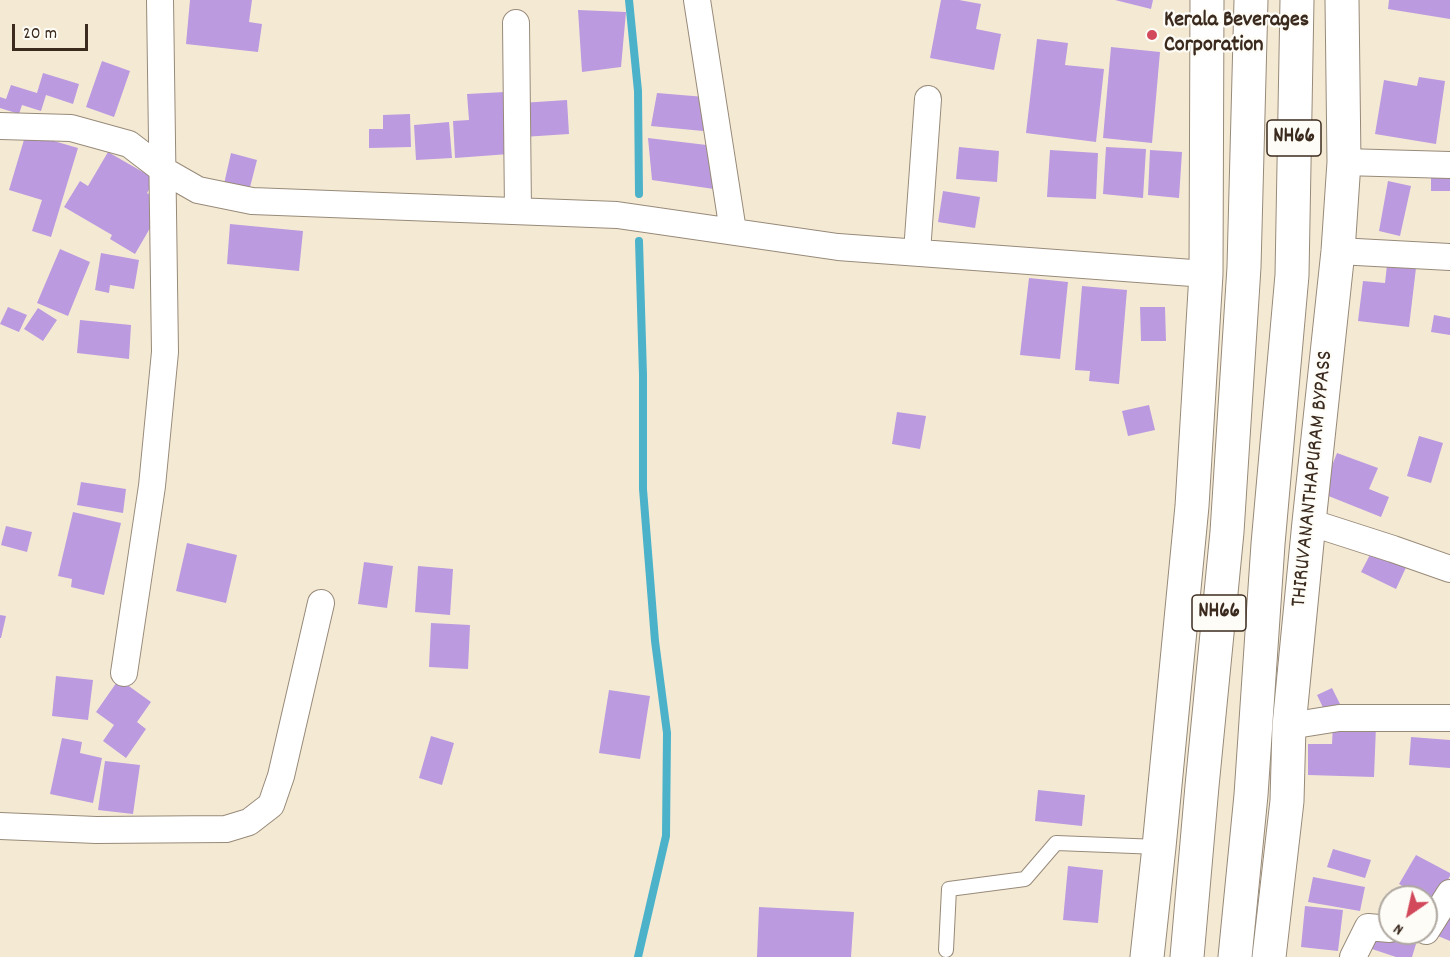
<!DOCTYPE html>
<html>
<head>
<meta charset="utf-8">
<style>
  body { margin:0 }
  #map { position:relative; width:1450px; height:957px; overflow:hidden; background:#f4ead4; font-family:Dekko,sans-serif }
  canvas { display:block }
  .north { position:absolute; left:1378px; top:885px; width:60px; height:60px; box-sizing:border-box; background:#fdfcf7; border:2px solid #afa8a0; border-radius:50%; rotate:214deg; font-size:16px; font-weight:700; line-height:24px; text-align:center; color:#3b2a1e }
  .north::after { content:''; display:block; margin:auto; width:21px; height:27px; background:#d1495b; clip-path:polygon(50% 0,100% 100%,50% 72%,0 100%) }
  .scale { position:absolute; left:12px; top:24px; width:76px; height:27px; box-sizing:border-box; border:3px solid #3b2a1e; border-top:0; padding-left:8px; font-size:18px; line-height:21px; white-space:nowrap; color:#3b2a1e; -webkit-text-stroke:4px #fdfcf7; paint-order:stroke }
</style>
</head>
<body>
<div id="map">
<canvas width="1450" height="957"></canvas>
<div class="north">N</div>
<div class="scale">20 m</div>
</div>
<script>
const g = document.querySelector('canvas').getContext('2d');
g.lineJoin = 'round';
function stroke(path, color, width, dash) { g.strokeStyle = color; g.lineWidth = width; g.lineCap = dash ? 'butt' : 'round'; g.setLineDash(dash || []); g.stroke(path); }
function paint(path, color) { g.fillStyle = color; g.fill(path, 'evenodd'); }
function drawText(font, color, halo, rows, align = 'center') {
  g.font = font + ' Dekko,sans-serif'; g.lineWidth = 4.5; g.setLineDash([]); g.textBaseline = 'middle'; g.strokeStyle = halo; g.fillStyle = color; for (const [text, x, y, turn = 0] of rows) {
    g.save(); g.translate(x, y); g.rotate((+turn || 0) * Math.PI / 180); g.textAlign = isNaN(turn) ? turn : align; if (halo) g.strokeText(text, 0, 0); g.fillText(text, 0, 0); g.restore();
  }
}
stroke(new Path2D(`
  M 629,0 L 638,91 L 639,194
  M 638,957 L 666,836 L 667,733 L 655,641 L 643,489 L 643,375 L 639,241`), '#4bb2ca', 8);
paint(new Path2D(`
  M 190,0 L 252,0 L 249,22 L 262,24 L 258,52 L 186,44 Z
  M 941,0 L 959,0 L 981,4 L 976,29 L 1001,34 L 994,70 L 930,58 Z
  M 1115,0 L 1153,0 L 1151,9 Z
  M 1389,0 L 1450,0 L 1450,19 L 1388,9 Z
  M 578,10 L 626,12 L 621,67 L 582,72 Z
  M 1037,39 L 1068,43 L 1065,65 L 1104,69 L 1096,142 L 1026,133 Z
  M 1111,47 L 1160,52 L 1152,143 L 1103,138 Z
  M 102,61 L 130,71 L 114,117 L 86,107 Z
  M 43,73 L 79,84 L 73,104 L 46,95 L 41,111 L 22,105 L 19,114 L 0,108 L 0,97 L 6,99 L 11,85 L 37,93 Z
  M 1419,77 L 1445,81 L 1436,144 L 1375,134 L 1384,80 L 1417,86 Z
  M 505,92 L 509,154 L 455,158 L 453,121 L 469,120 L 467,94 Z
  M 657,93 L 705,97 L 703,131 L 651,126 Z
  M 567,100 L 569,134 L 523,137 L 521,103 Z
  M 410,114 L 411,147 L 369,148 L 369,129 L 383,129 L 383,115 Z
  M 449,122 L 452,158 L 416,160 L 414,125 Z
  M 26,133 L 78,148 L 51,237 L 32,231 L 42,200 L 9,190 Z
  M 648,138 L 715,146 L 714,189 L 652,180 Z
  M 959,147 L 999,151 L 997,182 L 956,179 Z
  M 1106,147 L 1146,149 L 1143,198 L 1103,194 Z
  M 1050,150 L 1098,153 L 1096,199 L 1047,197 Z
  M 1150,150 L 1182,152 L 1179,198 L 1148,195 Z
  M 108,152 L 155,179 L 147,193 L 164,204 L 135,254 L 110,239 L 112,235 L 64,207 L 80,181 L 88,186 Z
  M 231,153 L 257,160 L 249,191 L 224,184 Z
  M 1431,173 L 1450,174 L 1450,191 L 1431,191 Z
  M 1388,181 L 1411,186 L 1400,236 L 1379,231 Z
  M 943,191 L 980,197 L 975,228 L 938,222 Z
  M 230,224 L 303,231 L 299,271 L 227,264 Z
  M 60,249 L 90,262 L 68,316 L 37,303 Z
  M 101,253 L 139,260 L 134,289 L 110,285 L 109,293 L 95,290 Z
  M 1387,265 L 1416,268 L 1409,327 L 1358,321 L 1363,281 L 1385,283 Z
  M 1029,278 L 1068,282 L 1060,359 L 1020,355 Z
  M 1082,286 L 1127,290 L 1119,384 L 1089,381 L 1090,371 L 1075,370 Z
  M 8,307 L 27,315 L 19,332 L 0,324 Z
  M 1140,307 L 1165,307 L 1166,341 L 1141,341 Z
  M 38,308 L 57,320 L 43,341 L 24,329 Z
  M 1434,315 L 1450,318 L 1450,335 L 1431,332 Z
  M 80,320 L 131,325 L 129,359 L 77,353 Z
  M 1149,405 L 1155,430 L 1128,436 L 1122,411 Z
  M 897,412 L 926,416 L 920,449 L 892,444 Z
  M 1419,436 L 1443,443 L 1431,483 L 1407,476 Z
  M 1337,453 L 1378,468 L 1369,489 L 1389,497 L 1381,517 L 1321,493 Z
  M 81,482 L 126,489 L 123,513 L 77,505 Z
  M 73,512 L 121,523 L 104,595 L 71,587 L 72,579 L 58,576 Z
  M 6,526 L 32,532 L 27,552 L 1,545 Z
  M 187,543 L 237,555 L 226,603 L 176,591 Z
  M 1375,545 L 1409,561 L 1396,589 L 1361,572 Z
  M 364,562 L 393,566 L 387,608 L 358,604 Z
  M 418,566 L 453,569 L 450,615 L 415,612 Z
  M 0,615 L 6,616 L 1,638 L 0,638 Z
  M 431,623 L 470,625 L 468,669 L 429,667 Z
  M 56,676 L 93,680 L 88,720 L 52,716 Z
  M 119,679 L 151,702 L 137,722 L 146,729 L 126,758 L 103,741 L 114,725 L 96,712 Z
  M 1332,688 L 1343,710 L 1328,718 L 1317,695 Z
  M 609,690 L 650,696 L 640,759 L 599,753 Z
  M 1333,724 L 1376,726 L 1374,777 L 1308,775 L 1308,744 L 1332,744 Z
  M 431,736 L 454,743 L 442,785 L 419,778 Z
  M 1411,737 L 1450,740 L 1450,768 L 1409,765 Z
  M 62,738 L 82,742 L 80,753 L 102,758 L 93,803 L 50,794 Z
  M 105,761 L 140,765 L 133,814 L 98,810 Z
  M 1038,790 L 1085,795 L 1082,826 L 1035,821 Z
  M 1333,849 L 1371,860 L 1365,878 L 1327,867 Z
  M 1416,855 L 1450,873 L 1450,876 L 1426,921 L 1426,902 L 1427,899 L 1426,897 L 1423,897 L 1399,884 Z
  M 1068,866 L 1103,870 L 1098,923 L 1063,920 Z
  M 1313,877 L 1365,887 L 1360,911 L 1308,902 Z
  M 1305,906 L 1343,910 L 1338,951 L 1301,947 Z
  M 759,907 L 854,912 L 851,957 L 757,957 Z
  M 1450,912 L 1450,941 L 1438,936 Z
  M 1377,931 L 1416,944 L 1412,957 L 1396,957 L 1372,949 Z`), '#bb9ae0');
const lane = new Path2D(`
  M 946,950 L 949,889 L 1025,879 L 1056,843 L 1159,847`);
const street = new Path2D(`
  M 697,0 L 733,231
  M 516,23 L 518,211
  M 0,126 L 71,128 L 129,144 L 163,170 L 198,190 L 252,201 L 617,215 L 838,247 L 1206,274
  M 1344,162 L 1450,165
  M 1338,251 L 1450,257
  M 917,252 L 928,99
  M 1309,522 L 1393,549 L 1450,569
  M 124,673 L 152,486 L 165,352 L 160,0
  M 1289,726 L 1339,718 L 1450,718
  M 0,826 L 96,830 L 226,829 L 249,822 L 271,805 L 281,776 L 321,603
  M 1426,931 L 1450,893
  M 1353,957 L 1368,927 L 1390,929`);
const secondary = new Path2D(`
  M 1147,957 L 1159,847 L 1192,506 L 1206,274 L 1207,0
  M 1269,957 L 1287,801 L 1289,726 L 1309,522 L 1338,251 L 1344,162 L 1342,0`);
const highway = new Path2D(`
  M 1187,957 L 1202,786 L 1227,532 L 1244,267 L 1251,0
  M 1235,957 L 1251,795 L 1268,544 L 1292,275 L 1297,0`);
stroke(lane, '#988a79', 16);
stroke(street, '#988a79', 28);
stroke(secondary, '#988a79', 35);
stroke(highway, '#988a79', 35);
stroke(lane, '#fff', 14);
stroke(street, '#fff', 26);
stroke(secondary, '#fff', 33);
stroke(highway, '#fff', 33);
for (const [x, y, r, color] of [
  [1152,35,6,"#d1495b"]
]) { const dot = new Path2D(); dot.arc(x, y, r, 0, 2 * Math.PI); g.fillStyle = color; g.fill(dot); stroke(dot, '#fdfcf7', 2); }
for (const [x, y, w] of [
  [1294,138,54],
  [1219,613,54]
]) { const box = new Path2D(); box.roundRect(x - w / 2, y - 18, w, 36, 4.5); g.fillStyle = '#fdfcf7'; g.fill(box); stroke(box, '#3b2a1e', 1.5); }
drawText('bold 21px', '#3b2a1e', null, [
  ["NH66",1294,138],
  ["NH66",1219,613]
]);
drawText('bold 22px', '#3b2a1e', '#fdfcf7', [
  ["Kerala Beverages",1164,22],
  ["Corporation",1164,47]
], 'left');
drawText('22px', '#3b2a1e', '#fdfcf7', [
  ["THIRUVANANTHAPURAM BYPASS",1314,479,-84]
]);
</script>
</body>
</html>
